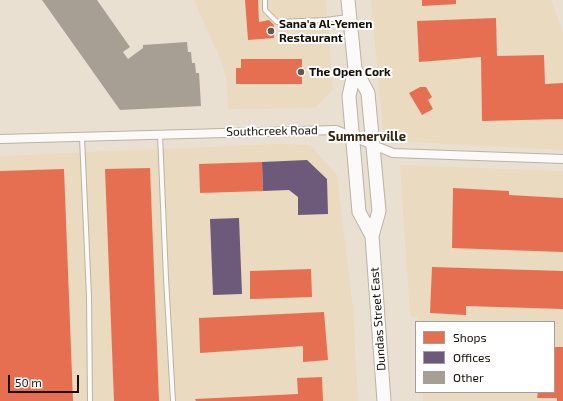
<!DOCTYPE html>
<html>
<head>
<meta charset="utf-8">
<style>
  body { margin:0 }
  #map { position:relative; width:563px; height:401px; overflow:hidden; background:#e9e0d1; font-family:"Exo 2",sans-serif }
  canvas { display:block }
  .legend { position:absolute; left:415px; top:321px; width:140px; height:72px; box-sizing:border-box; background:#fff; border:1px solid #a19f9b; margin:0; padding:5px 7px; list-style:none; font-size:12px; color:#150f06 }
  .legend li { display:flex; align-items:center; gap:8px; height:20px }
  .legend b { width:20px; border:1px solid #a19f9b }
  .scale { position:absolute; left:8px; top:375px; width:71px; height:18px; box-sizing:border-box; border:2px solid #150f06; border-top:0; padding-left:5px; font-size:12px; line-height:14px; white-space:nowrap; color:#150f06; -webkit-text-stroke:3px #fff; paint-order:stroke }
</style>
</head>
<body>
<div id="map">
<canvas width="563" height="401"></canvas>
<ul class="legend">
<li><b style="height:11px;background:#e76f51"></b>Shops</li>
<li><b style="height:11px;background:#6d597a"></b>Offices</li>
<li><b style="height:11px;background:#a79f93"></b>Other</li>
</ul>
<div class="scale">50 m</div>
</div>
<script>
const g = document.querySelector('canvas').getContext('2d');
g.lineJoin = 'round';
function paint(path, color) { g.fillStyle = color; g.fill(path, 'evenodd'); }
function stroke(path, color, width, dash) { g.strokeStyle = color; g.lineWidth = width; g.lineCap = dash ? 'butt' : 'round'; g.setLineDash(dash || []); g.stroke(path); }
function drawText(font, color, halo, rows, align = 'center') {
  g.font = font + ' "Exo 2",sans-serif'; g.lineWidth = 4; g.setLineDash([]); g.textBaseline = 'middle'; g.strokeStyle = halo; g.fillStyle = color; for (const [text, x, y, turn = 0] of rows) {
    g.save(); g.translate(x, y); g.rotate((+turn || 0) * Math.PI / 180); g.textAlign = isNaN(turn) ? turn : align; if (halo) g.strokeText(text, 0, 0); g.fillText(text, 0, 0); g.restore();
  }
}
paint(new Path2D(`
  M 194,0 L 326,0 L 333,89 L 315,108 L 228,109 L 227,85 L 223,66 Z
  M 371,0 L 551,0 L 563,32 L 563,150 L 392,141 L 383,132 Z
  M 276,144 L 310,145 L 337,175 L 353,309 L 358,401 L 0,401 L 0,156 Z
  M 400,165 L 563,171 L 563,401 L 423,401 L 423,392 L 554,392 L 554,322 L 418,322 L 417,317 L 410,316 Z`), '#eadac0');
paint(new Path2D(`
  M 245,0 L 258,0 L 259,22 L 269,20 L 274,25 L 274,38 L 248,40 Z
  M 422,0 L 456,0 L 456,4 L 422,6 Z
  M 496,18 L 497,56 L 544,55 L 545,84 L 563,83 L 563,119 L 482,121 L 481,57 L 419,62 L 417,21 Z
  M 241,59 L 302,59 L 302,84 L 236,84 L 236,68 L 241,68 Z
  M 420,87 L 426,87 L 432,97 L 428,100 L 433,109 L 422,115 L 409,93 Z
  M 262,162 L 263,191 L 200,193 L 199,164 Z
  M 150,168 L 159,401 L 114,401 L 105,169 Z
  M 64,169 L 73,401 L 0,401 L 0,171 Z
  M 453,188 L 509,191 L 509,195 L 563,198 L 563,252 L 452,248 Z
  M 432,267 L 563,271 L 563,309 L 466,306 L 466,315 L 430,313 Z
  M 311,269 L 312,297 L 250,299 L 250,271 Z
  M 324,312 L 328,360 L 303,362 L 303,346 L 200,353 L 199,318 Z
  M 554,347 L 563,347 L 563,401 L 557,401 L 557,398 L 537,398 L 538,392 L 554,392 Z
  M 322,377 L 323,401 L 196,401 L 195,399 L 298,394 L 297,378 Z`), '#e76f51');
paint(new Path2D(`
  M 307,160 L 327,179 L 328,214 L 298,215 L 298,197 L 289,190 L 263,191 L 262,162 Z
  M 239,218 L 242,294 L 213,295 L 210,219 Z`), '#6d597a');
paint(new Path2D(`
  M 42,0 L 97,0 L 130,47 L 123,52 L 128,59 L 143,48 L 143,45 L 187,42 L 188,52 L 191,52 L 192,63 L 195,63 L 196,73 L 199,73 L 201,106 L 120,110 Z`), '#a79f93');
const lane = new Path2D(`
  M 265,0 L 265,10 L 277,22 L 326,20 L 348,17
  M 160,134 L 166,278 L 173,401
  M 82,137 L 89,297 L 90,401`);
const street = new Path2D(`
  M 0,139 L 336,130 L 393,153 L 563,159`);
const primary = new Path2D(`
  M 348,0 L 355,69 L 349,96 L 359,212 L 372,236
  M 355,69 L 368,93 L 379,211 L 372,236 L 384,401`);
stroke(lane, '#b9b2a7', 6);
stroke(street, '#b9b2a7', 10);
stroke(primary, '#b9b2a7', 15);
stroke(lane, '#fcfaf8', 4);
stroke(street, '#fcfaf8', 8);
stroke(primary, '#fcfaf8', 13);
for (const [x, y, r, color] of [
  [271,31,4,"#5f584d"],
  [301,72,4,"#5f584d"]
]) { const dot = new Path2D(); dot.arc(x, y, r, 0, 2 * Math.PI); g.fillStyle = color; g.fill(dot); stroke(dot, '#fff', 1.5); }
drawText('bold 12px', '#150f06', '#fff', [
  ["Sana’a Al-Yemen",279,24],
  ["Restaurant",279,38],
  ["The Open Cork",309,72]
], 'left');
drawText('12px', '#150f06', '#fff', [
  ["Southcreek Road",272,131,-1],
  ["Dundas Street East",378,319,-94]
]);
drawText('bold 13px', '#352711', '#fff', [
  ["Summerville",367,137]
]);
</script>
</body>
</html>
